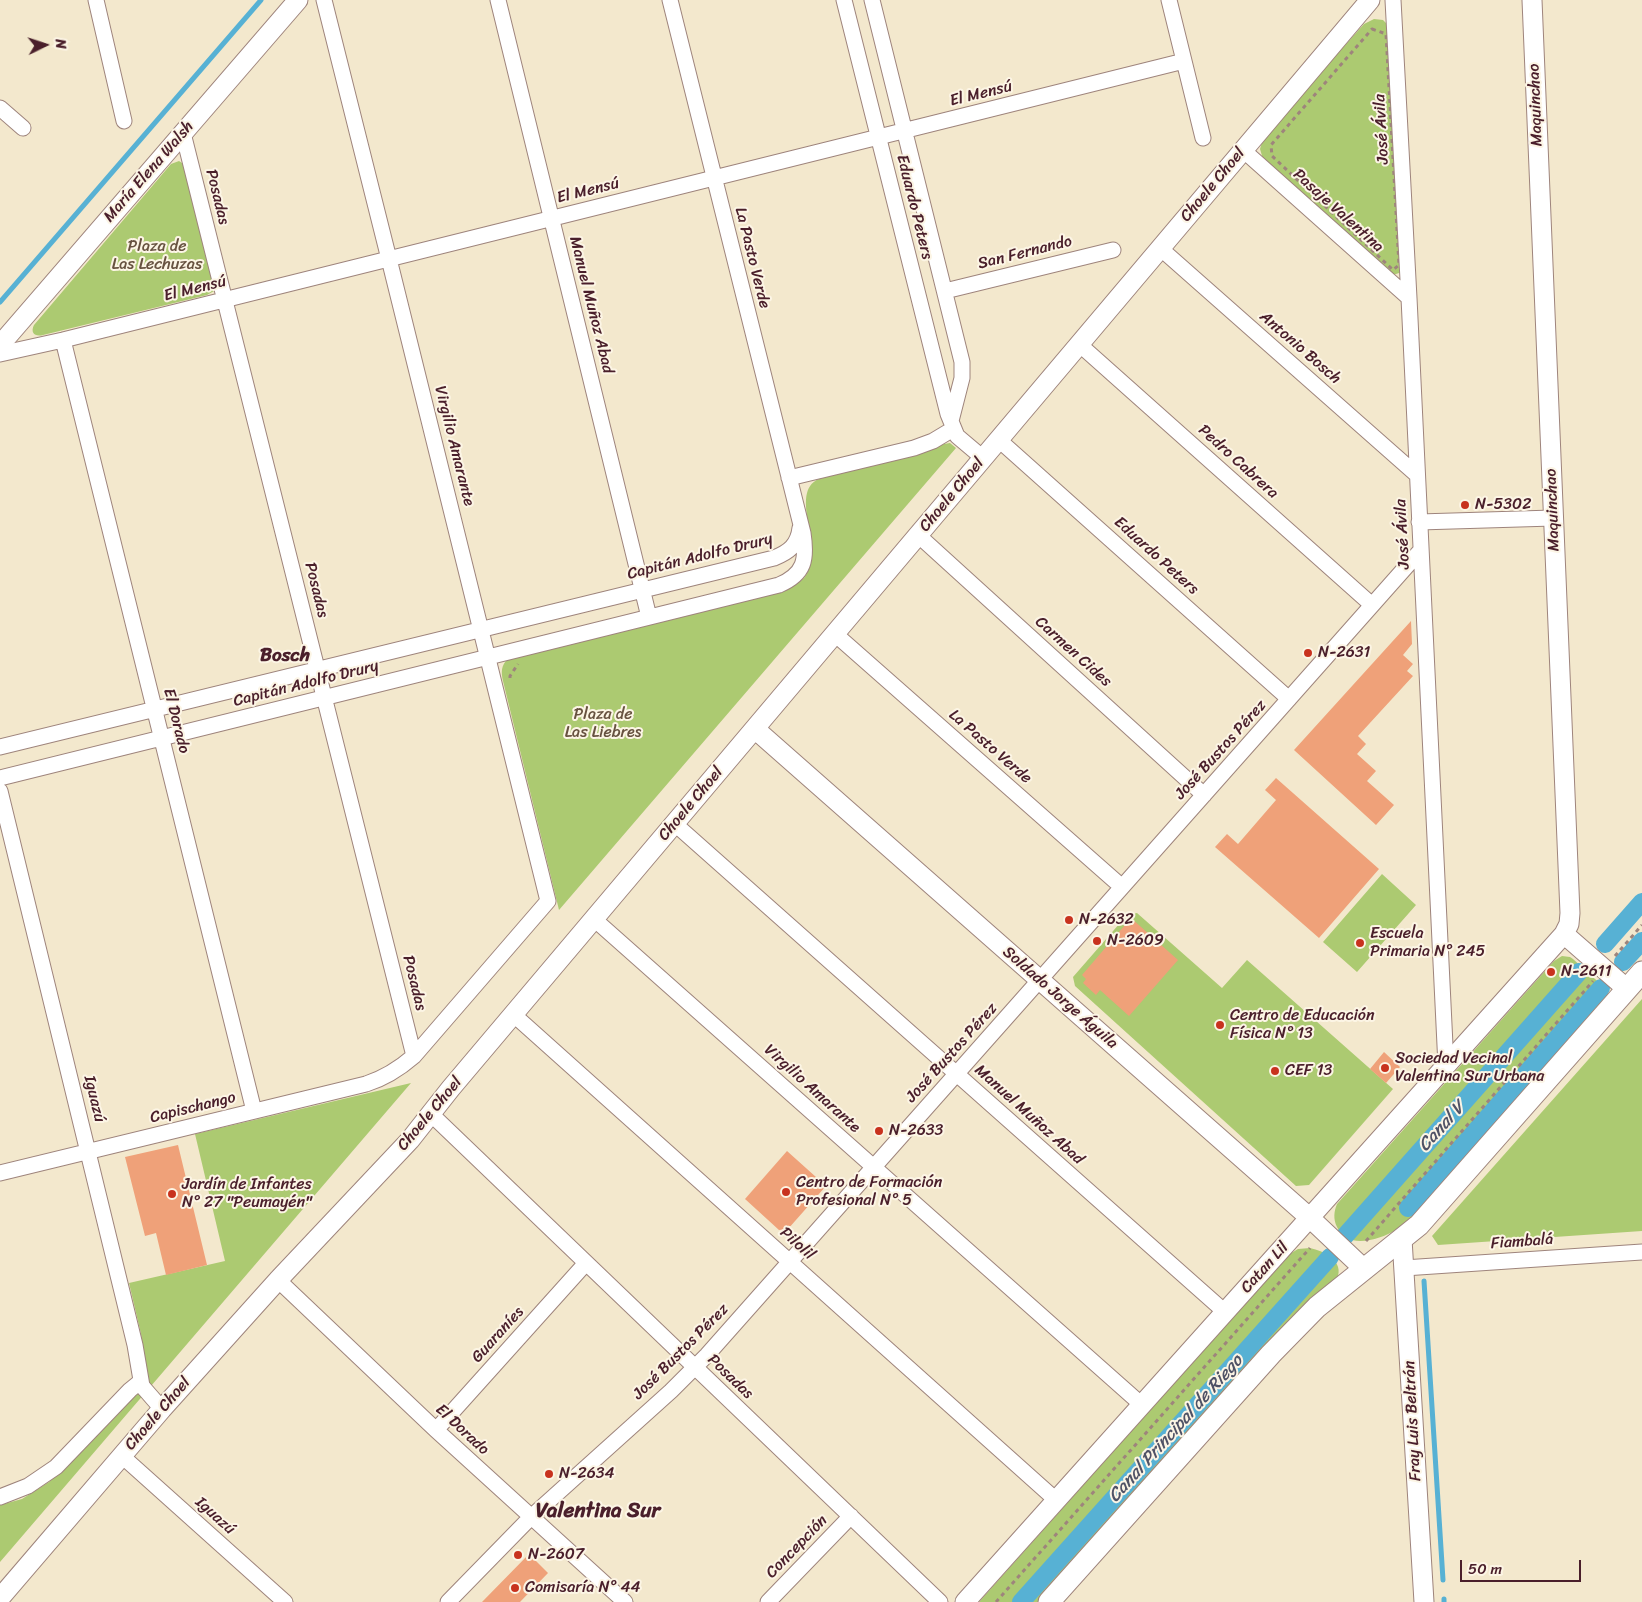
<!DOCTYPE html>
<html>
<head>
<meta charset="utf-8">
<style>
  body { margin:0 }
  #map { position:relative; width:1642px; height:1602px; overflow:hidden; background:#f3e8cd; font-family:Sriracha,sans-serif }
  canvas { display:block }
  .north { position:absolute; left:20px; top:20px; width:50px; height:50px; -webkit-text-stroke:4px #fcf5e5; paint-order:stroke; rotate:86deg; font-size:14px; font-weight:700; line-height:20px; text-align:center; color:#4a1f2b }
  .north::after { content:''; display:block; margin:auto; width:18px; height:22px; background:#4a1f2b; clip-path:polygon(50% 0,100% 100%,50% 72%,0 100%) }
  .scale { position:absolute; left:1460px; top:1560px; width:121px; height:22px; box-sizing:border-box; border:2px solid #4a1f2b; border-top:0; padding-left:6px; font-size:15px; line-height:18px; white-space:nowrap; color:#4a1f2b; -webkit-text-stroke:4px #fcf5e5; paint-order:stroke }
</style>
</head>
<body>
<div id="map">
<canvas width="1642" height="1602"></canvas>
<div class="north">N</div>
<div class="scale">50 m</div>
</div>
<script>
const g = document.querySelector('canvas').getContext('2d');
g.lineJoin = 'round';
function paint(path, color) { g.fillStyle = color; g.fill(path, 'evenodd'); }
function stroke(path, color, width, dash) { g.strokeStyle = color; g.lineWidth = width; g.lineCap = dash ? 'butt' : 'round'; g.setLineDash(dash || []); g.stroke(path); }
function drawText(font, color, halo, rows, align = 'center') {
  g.font = font + ' Sriracha,sans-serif'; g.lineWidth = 4; g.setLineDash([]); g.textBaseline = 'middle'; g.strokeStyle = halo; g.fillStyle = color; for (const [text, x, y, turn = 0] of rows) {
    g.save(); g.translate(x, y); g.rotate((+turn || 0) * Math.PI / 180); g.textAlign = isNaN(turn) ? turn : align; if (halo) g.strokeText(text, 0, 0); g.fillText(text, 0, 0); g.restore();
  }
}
paint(new Path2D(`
  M 1374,19 L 1383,20 L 1389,26 L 1402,272 L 1393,275 L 1263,159 L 1260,149 L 1264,136 L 1364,24 Z
  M 179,161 L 185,165 L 215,287 L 214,291 L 207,295 L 43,335 C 35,337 30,333 34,325 L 171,164 Z
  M 950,443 L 956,448 L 559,910 L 503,681 C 501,672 501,665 508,659 L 791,587 C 796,584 801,581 804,578 C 827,552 787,492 819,479 L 921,453 L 944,444 Z
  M 1382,874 L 1416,905 L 1357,972 L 1323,942 Z
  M 1137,913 L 1222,988 L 1247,960 L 1393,1089 L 1309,1185 L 1296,1186 L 1075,986 L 1073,977 L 1127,915 Z
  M 1562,956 L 1570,957 L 1573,959 L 1606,989 L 1608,994 L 1607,999 L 1414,1215 C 1408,1220 1402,1226 1396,1230 C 1379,1240 1347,1250 1337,1227 C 1333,1219 1334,1211 1337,1204 L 1554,961 Z
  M 1642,999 L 1642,1231 L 1438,1245 L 1432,1236 Z
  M 411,1083 L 0,1562 L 0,1505 L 22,1499 L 49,1482 L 131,1395 L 143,1350 L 141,1334 L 129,1283 L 225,1261 L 195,1134 Z
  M 1310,1248 C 1324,1251 1345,1261 1337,1279 L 1041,1602 L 979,1602 L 1288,1255 L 1298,1249 Z`), '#acca71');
stroke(new Path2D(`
  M 0,302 L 261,0
  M 1424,1281 L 1443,1580
  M 1444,1599 L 1444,1602`), '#57b1d4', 5);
stroke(new Path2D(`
  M 1605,944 L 1642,902
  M 1623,962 L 1642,941
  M 1408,1208 L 1601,988
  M 1344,1237 L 1579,972
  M 1021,1602 L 1330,1257`), '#57b1d4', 18);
paint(new Path2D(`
  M 1411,621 L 1412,644 L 1403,655 L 1413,664 L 1407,671 L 1413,676 L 1358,736 L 1366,744 L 1357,754 L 1376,771 L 1367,781 L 1394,805 L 1376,825 L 1294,750 Z
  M 1276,778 L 1379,869 L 1319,938 L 1215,847 L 1227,834 L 1238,844 L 1276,800 L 1265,790 Z
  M 1131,918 L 1178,960 L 1129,1016 L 1100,990 L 1096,995 L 1083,983 L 1086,979 L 1082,975 Z
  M 1384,1052 L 1400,1067 L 1386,1083 L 1370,1069 Z
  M 178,1145 L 207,1265 L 166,1275 L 156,1233 L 145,1236 L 125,1157 Z
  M 787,1151 L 826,1186 L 788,1229 L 779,1230 L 745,1199 Z
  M 529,1554 L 548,1573 L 520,1602 L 482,1602 Z`), '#efa179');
const minor = new Path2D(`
  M 96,0 L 124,121
  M 498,0 L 649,617
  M 844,0 L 948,414 L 957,436 L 983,458
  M 872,0 L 962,362 L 962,378 L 951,421
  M 1169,0 L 1203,138
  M 1393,0 L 1409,298 L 1446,1066
  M 0,108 L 23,128
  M 183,133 L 414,1056
  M 1243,150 L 1409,298
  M 1160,248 L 1417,475
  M 945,291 L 1113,250
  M 63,340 L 254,1111
  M 1079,344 L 1372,605
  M 0,354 L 63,340 L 1184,61
  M 999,440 L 1289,699
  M 789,478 L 914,448 L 933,441 L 953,429
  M 1419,522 L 1553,518
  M 918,535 L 1204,795
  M 835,634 L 1122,887
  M 0,747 L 774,558 C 789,552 798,545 800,528
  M 0,778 L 779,585 C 805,574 807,559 803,533 L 670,0
  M 0,791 L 135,1345 L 142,1386 L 162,1409
  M 675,824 L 1225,1312
  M 594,919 L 1142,1405
  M 514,1015 L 1056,1500
  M 431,1114 L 940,1602
  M 0,1173 L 366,1084 C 385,1078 399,1069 414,1056 L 548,901 L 389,259 L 324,0
  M 1404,1268 L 1642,1252
  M 278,1280 L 436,1430 L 625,1602
  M 436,1430 L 586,1263
  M 122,1456 L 285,1602
  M 0,1497 L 28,1486 L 56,1467 L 130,1390 L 141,1381
  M 448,1602 L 531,1517 L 671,1391 L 707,1355 L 1421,550
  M 768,1602 L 851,1516`);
const tertiary = new Path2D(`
  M 0,345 L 298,0
  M 755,729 L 1310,1218 L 1364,1269
  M 1564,934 L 1627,989
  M 1402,1239 L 1424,1602
  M 0,1598 L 162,1409 L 278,1280 L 410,1140 L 451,1088 L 1370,0
  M 965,1602 L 1564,934 L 1569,924 L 1570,913 L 1532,0`);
const secondary = new Path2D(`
  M 1049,1602 L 1271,1354 L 1317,1307 L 1419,1225 L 1642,972`);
stroke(minor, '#9e847c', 17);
stroke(tertiary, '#9e847c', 21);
stroke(secondary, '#9e847c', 23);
stroke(new Path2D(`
  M 1372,29 L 1386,34 L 1399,265 L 1393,270 L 1272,156 L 1271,145 Z
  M 510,678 L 510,676 L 518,664
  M 1615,956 L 1642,925
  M 1366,1241 L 1593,981
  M 996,1602 L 1310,1248`), '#9e847c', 3, [4, 4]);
stroke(minor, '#fff', 15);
stroke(tertiary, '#fff', 19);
stroke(secondary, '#fff', 21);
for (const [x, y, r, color] of [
  [1465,505,5,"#c8321e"],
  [1308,653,5,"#c8321e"],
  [1069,920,5,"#c8321e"],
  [1097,941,5,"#c8321e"],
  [1360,943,5,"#c8321e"],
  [1551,972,5,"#c8321e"],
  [1220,1025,5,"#c8321e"],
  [1385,1068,5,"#c8321e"],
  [1275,1071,5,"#c8321e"],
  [879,1131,5,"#c8321e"],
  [786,1192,5,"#c8321e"],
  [172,1194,5,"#c8321e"],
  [549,1474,5,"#c8321e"],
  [518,1555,5,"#c8321e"],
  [515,1588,5,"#c8321e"]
]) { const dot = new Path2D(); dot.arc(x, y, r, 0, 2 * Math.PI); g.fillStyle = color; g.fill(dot); stroke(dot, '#fcf5e5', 2); }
drawText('16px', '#4a1f2b', '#fcf5e5', [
  ["El Mensú",981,94,-14],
  ["Maquinchao",1536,105,-92],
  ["José Ávila",1382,129,-93],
  ["María Elena Walsh",149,172,-49],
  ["Choele Choel",1213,185,-50],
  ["El Mensú",588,191,-14],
  ["Posadas",217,197,76],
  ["Eduardo Peters",914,207,76],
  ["Pasaje Valentina",1338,211,42],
  ["San Fernando",1025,253,-14],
  ["La Pasto Verde",752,258,76],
  ["El Mensú",195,289,-14],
  ["Manuel Muñoz Abad",591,305,76],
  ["Antonio Bosch",1300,348,41],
  ["Virgilio Amarante",454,446,76],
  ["Pedro Cabrera",1238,462,42],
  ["Choele Choel",952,495,-50],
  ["Maquinchao",1553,510,-92],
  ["José Ávila",1403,534,-93],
  ["Eduardo Peters",1156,556,42],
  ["Capitán Adolfo Drury",700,557,-14],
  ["Posadas",316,590,76],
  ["Carmen Cides",1073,652,42],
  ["Capitán Adolfo Drury",306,684,-14],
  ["El Dorado",176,721,76],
  ["La Pasto Verde",990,747,41],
  ["José Bustos Pérez",1221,750,-48],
  ["Choele Choel",691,804,-50],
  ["Posadas",414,983,76],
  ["Soldado Jorge Águila",1060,998,41],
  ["José Bustos Pérez",952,1053,-48],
  ["Virgilio Amarante",812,1089,42],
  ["Iguazú",94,1099,76],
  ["Capischango",193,1108,-14],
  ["Choele Choel",430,1114,-50],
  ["Manuel Muñoz Abad",1029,1115,42],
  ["Fiambalá",1522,1242,-4],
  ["Pilolil",797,1244,42],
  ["Catan Lil",1265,1268,-48],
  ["Guaraníes",498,1335,-48],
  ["José Bustos Pérez",681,1352,-45],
  ["Posadas",730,1377,44],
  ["Choele Choel",158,1414,-49],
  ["Fray Luis Beltrán",1413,1421,-93],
  ["El Dorado",462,1430,43],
  ["Iguazú",215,1516,42],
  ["Concepción",797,1547,-46]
]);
drawText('16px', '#675240', '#fcf5e5', [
  ["Plaza de",157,247],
  ["Las Lechuzas",157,265],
  ["Plaza de",603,715],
  ["Las Liebres",603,733]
]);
drawText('16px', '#4a1f2b', '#fcf5e5', [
  ["N-5302",1475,505],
  ["N-2631",1318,653],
  ["N-2632",1079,920],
  ["Escuela",1370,934],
  ["Primaria N° 245",1370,952],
  ["N-2609",1107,941],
  ["N-2611",1561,972],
  ["Centro de Educación",1230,1016],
  ["Física N° 13",1230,1034],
  ["Sociedad Vecinal",1395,1059],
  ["Valentina Sur Urbana",1395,1077],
  ["CEF 13",1285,1071],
  ["N-2633",889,1131],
  ["Centro de Formación",796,1183],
  ["Profesional N° 5",796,1201],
  ["Jardín de Infantes",182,1185],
  ["N° 27 \"Peumayén\"",182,1203],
  ["N-2634",559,1474],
  ["N-2607",528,1555],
  ["Comisaría N° 44",525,1588]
], 'left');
drawText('italic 18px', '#4f5266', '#fcf5e5', [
  ["Canal V",1442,1127,-48],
  ["Canal Principal de Riego",1176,1429,-48]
]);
drawText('bold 19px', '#4a1f2b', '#fcf5e5', [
  ["Bosch",285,656]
]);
drawText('bold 21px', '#4a1f2b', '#fcf5e5', [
  ["Valentina Sur",598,1512]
]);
</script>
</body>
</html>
